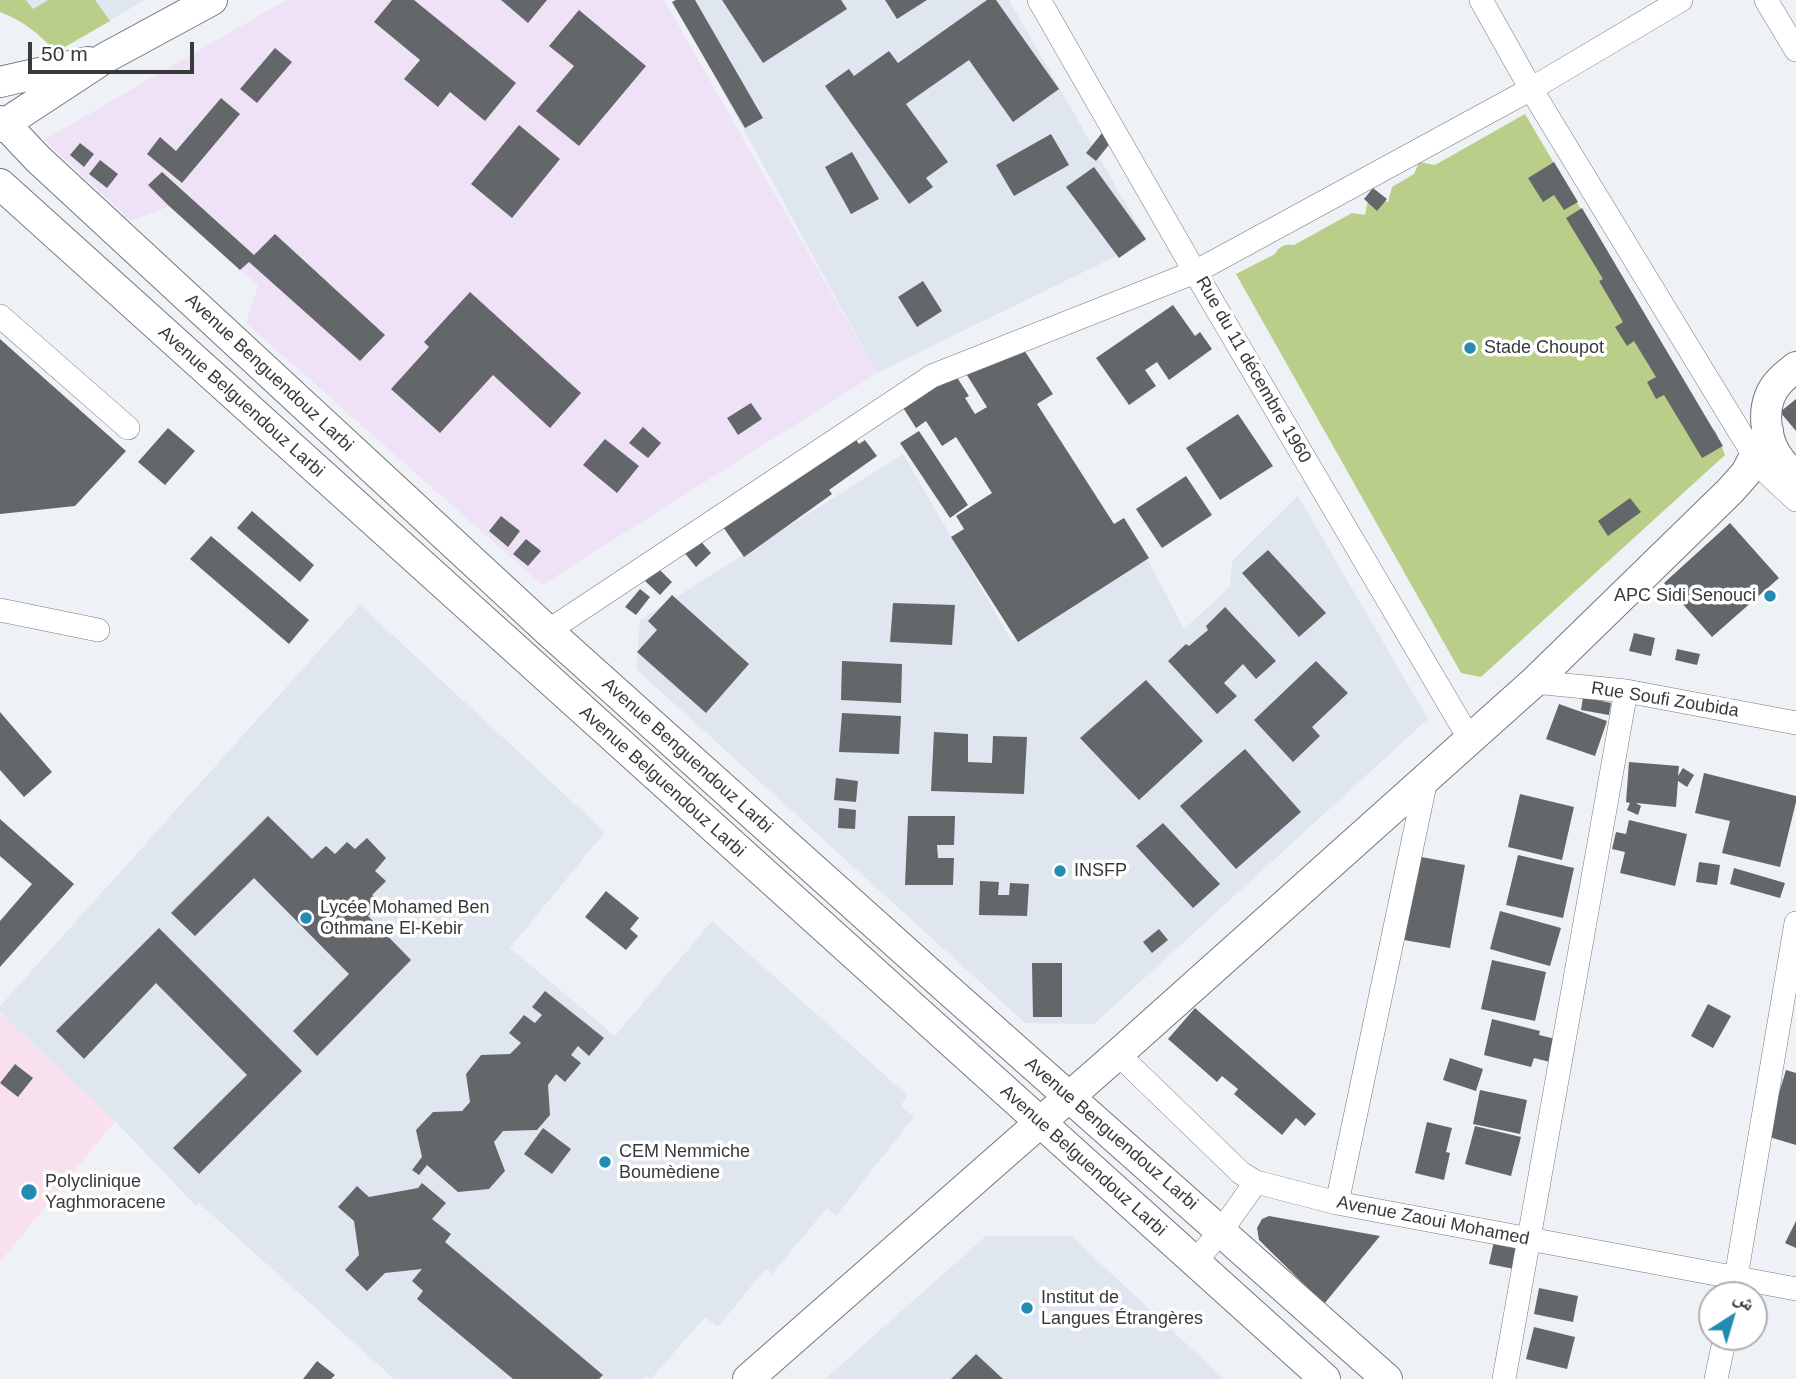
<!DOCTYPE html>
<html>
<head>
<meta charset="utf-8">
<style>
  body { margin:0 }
  #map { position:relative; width:1796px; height:1379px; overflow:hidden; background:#eef2f6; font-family:Arial,"Noto Naskh Arabic",sans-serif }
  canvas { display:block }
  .north { position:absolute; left:1698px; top:1281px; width:70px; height:70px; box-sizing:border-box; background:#fff; border:2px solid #afb0b0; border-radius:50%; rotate:37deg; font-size:19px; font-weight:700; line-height:28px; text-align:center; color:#37393a }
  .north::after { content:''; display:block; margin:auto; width:24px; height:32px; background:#248bb3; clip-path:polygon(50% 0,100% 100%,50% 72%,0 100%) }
  .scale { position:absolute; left:28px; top:42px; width:166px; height:32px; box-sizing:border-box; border:4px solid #37393a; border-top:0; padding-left:9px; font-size:21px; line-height:24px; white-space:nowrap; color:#37393a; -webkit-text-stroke:5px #fff; paint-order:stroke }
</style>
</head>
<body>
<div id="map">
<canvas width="1796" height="1379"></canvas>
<div class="north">ش</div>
<div class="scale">50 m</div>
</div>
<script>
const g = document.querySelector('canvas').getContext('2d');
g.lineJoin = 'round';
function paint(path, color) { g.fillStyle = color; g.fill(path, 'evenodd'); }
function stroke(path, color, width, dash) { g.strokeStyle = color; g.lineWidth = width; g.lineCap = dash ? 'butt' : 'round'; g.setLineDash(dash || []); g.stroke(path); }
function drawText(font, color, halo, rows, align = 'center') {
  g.font = font + ' Arial,sans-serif'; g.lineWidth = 7; g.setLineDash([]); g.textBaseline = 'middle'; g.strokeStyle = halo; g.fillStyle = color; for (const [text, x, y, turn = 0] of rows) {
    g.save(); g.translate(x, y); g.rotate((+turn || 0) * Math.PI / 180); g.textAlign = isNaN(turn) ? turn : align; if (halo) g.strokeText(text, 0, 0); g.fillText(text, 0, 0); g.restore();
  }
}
paint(new Path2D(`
  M 0,0 L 145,0 L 56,52 L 41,36 L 25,24 L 0,12 Z
  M 673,0 L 1009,0 L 1147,241 L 877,373 Z
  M 903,454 L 1012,641 L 1147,558 L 1184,629 L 1230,587 L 1232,561 L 1298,496 L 1428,719 L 1094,1024 L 1025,1023 L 636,669 L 640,620 Z
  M 360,605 L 605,832 L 510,948 L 615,1036 L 712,921 L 907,1095 L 901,1106 L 914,1117 L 836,1216 L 827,1208 L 772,1274 L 765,1269 L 718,1327 L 705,1317 L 651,1379 L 646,1375 L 643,1379 L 394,1379 L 199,1203 L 196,1206 L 115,1121 L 0,1013 L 0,1006 Z
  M 986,1236 L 1071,1236 L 1224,1379 L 825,1379 Z`), '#dfe6f0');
paint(new Path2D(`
  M 286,0 L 664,0 L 877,373 L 542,585 L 246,323 L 258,286 L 170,206 L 131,221 L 44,140 Z`), '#efe2f6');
paint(new Path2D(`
  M 2,1015 L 115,1121 L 0,1262 L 0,1017 Z`), '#f8e0ec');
paint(new Path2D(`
  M 0,0 L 26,0 L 33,9 L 48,0 L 95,0 L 110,21 L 56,52 C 40,35 23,20 0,12 Z
  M 1525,114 L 1706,422 L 1716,432 L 1725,455 L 1481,677 L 1461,673 L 1236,274 L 1275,254 C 1280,245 1285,244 1294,245 L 1352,213 L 1365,215 L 1369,196 L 1388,202 L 1392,187 L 1414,174 L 1419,162 L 1435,165 Z`), '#b9ce88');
paint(new Path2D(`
  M 392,0 L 414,0 L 516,83 L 485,121 L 450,92 L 438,107 L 404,79 L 420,60 L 374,22 Z
  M 501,0 L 547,0 L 528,23 Z
  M 676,0 L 695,0 L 763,118 L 745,128 L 672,2 Z
  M 722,0 L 841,0 L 847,9 L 763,63 Z
  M 885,0 L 927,0 L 897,19 Z
  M 987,0 L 996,0 L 1059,89 L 1013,122 L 969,60 L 906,104 L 948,162 L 926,178 L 933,187 L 909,204 L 825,86 L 849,69 L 854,76 L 889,51 L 898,63 Z
  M 579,10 L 646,66 L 579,146 L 536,111 L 574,66 L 549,46 Z
  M 275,48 L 292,62 L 257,103 L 240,89 Z
  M 221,98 L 240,114 L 182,183 L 147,154 L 160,137 L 176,151 Z
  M 519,125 L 560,159 L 512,218 L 471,184 Z
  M 1102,133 L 1112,141 L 1096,161 L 1086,153 Z
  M 1051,134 L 1069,165 L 1014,196 L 996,165 Z
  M 80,143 L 94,154 L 84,167 L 70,155 Z
  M 852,152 L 879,199 L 851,214 L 825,167 Z
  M 100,160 L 118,174 L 107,188 L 89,174 Z
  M 1554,162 L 1578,202 L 1564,210 L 1554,195 L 1543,202 L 1528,178 Z
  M 1094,167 L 1146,239 L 1119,258 L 1066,187 Z
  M 162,172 L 254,255 L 275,234 L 385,335 L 360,361 L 249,262 L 240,270 L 169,206 L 148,185 Z
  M 1373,188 L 1387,199 L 1377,211 L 1364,199 Z
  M 1582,208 L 1723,446 L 1702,458 L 1664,395 L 1656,399 L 1647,382 L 1656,377 L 1634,341 L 1627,346 L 1615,327 L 1623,322 L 1599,281 L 1603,279 L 1566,218 Z
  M 923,281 L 942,311 L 917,327 L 898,297 Z
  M 470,292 L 581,393 L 550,428 L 493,375 L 440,433 L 391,389 L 429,347 L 424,342 Z
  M 1173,305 L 1195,336 L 1200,332 L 1212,349 L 1169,380 L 1157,362 L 1145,370 L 1156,386 L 1129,405 L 1096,358 Z
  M 0,339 L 126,451 L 75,506 L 0,514 Z
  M 1024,350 L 1053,394 L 1037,404 L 1114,524 L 1124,518 L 1149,558 L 1018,642 L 951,537 L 964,529 L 956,516 L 992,493 L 956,437 L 942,446 L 926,421 L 916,428 L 895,395 L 947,362 L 969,396 L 965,398 L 975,414 L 987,407 L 965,372 Z
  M 1796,399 L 1796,431 L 1780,412 Z
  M 751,403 L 762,419 L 738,435 L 727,418 Z
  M 1238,414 L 1273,466 L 1220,500 L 1186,448 Z
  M 643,427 L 661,443 L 648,458 L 629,443 Z
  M 847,427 L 859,444 L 865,440 L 877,456 L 829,490 L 832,494 L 744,557 L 723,527 Z
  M 168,428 L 195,451 L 165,485 L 138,462 Z
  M 919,431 L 968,505 L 950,518 L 900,443 Z
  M 605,439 L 639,466 L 617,493 L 583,465 Z
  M 1186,476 L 1212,515 L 1162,548 L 1136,509 Z
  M 1630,498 L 1641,512 L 1608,536 L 1598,521 Z
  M 252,511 L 314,565 L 300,582 L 237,528 Z
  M 501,516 L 520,531 L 508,547 L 489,531 Z
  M 1730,523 L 1779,578 L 1712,637 L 1664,583 Z
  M 211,536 L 309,620 L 289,644 L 190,559 Z
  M 698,538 L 711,553 L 696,567 L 683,551 Z
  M 526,539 L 541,551 L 528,566 L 513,554 Z
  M 1268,550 L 1326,613 L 1299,637 L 1242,573 Z
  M 658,568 L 672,582 L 660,595 L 645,581 Z
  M 640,589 L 650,597 L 636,615 L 625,607 Z
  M 672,595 L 749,664 L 706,713 L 637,652 L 657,630 L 648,621 Z
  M 893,603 L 955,605 L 952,645 L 890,642 Z
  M 1225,607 L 1276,661 L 1256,679 L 1243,664 L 1224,683 L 1237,696 L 1217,714 L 1168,661 L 1186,644 L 1189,646 L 1208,630 L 1206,626 Z
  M 1634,633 L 1655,638 L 1651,656 L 1629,651 Z
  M 1677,649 L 1700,654 L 1697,665 L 1675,660 Z
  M 842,661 L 902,664 L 901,703 L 841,700 Z
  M 1316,661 L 1348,693 L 1312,727 L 1320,736 L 1293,762 L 1254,720 Z
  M 1146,680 L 1203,741 L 1139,800 L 1080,738 Z
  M 1583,697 L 1611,703 L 1609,715 L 1581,710 Z
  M 1559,704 L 1607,721 L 1595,756 L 1546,739 Z
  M 0,712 L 52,772 L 24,797 L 0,770 Z
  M 842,713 L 901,716 L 899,754 L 839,752 Z
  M 934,732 L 968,734 L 968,762 L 992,763 L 993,736 L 1027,737 L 1024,794 L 931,791 Z
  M 1245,749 L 1301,812 L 1236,869 L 1180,806 Z
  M 1629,762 L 1679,766 L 1678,776 L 1683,768 L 1694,775 L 1687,787 L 1678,781 L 1676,807 L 1636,803 L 1641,806 L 1638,815 L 1627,810 L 1630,803 L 1626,802 Z
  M 1704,773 L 1796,796 L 1796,802 L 1780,867 L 1722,853 L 1730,821 L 1695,813 Z
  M 836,778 L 858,781 L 856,802 L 834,800 Z
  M 1520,794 L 1574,807 L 1562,860 L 1508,847 Z
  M 839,808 L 856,810 L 855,829 L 838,828 Z
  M 268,816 L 312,859 L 326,846 L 335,854 L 347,842 L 355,849 L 367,838 L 386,858 L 375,871 L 386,881 L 372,895 L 381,902 L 368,916 L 411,960 L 317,1056 L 293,1031 L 349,974 L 254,878 L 195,936 L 171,913 Z
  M 908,816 L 955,816 L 954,845 L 937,845 L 938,858 L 954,858 L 953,885 L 905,885 Z
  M 0,819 L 74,884 L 0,967 L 0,921 L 32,884 L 0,856 Z
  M 1629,820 L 1687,834 L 1675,886 L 1620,873 L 1625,852 L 1612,849 L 1616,832 L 1626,834 Z
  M 1163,823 L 1220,884 L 1193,908 L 1136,846 Z
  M 1518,855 L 1574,868 L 1563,918 L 1506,905 Z
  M 1416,856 L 1465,865 L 1450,948 L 1398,939 Z
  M 1699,862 L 1720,865 L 1717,885 L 1696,882 Z
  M 1734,868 L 1785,883 L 1780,898 L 1730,884 Z
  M 980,881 L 999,882 L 998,895 L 1009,895 L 1010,883 L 1029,884 L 1027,916 L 979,915 Z
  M 606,891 L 639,918 L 630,929 L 638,936 L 626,950 L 585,917 Z
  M 1500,911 L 1561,928 L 1550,966 L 1490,949 Z
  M 159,928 L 302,1071 L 199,1174 L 173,1148 L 247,1075 L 156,983 L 84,1059 L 56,1031 Z
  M 1159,929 L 1168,940 L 1152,953 L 1143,942 Z
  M 1492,960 L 1546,972 L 1535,1021 L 1481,1009 Z
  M 1032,963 L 1062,963 L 1062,1017 L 1033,1017 Z
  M 545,991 L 604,1038 L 589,1056 L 578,1046 L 571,1055 L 581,1063 L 565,1082 L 556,1074 L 548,1085 L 550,1115 L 537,1130 L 503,1131 L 494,1142 L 505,1171 L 489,1189 L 458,1192 L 427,1165 L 419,1175 L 412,1170 L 422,1157 L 416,1130 L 433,1112 L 462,1111 L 470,1102 L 466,1074 L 481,1055 L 510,1054 L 521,1043 L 509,1033 L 524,1015 L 535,1023 L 542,1015 L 532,1007 Z
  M 1708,1004 L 1731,1016 L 1713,1048 L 1691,1036 Z
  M 1195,1008 L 1316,1114 L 1305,1126 L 1296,1118 L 1282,1135 L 1234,1094 L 1238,1089 L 1222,1076 L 1217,1082 L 1168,1039 Z
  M 1492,1019 L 1540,1031 L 1539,1035 L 1556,1039 L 1550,1062 L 1534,1058 L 1531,1067 L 1484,1055 Z
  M 1450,1058 L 1483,1069 L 1476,1091 L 1443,1080 Z
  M 15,1064 L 33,1078 L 18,1097 L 0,1083 Z
  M 1786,1070 L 1796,1073 L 1796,1145 L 1766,1136 Z
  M 1480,1090 L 1527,1100 L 1520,1134 L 1473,1124 Z
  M 1427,1122 L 1452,1128 L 1446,1152 L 1450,1153 L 1444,1180 L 1415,1173 Z
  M 1475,1126 L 1521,1137 L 1511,1176 L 1465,1164 Z
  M 543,1128 L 571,1149 L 552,1174 L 524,1154 Z
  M 422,1183 L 446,1203 L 432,1219 L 451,1234 L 445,1242 L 603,1375 L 599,1379 L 513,1379 L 417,1299 L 423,1291 L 412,1281 L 422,1269 L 385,1273 L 367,1291 L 345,1270 L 359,1255 L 354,1221 L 338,1207 L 357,1186 L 369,1197 L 418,1188 Z
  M 1269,1216 L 1380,1236 L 1324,1304 L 1259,1240 L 1257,1228 L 1262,1219 Z
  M 1796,1221 L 1796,1248 L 1785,1243 Z
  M 1494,1241 L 1519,1247 L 1514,1269 L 1489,1264 Z
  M 1539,1288 L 1578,1296 L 1573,1322 L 1534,1314 Z
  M 1534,1327 L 1575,1337 L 1567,1369 L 1526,1359 Z
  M 976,1354 L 1003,1379 L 951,1379 Z
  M 317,1361 L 335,1375 L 331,1379 L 303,1379 Z`), '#64676a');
const minor = new Path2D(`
  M 1039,0 L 1195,272 L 1469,738
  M 1481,0 L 1531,89 L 1755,457 L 1769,475 L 1796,500
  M 1766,0 L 1796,50
  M 0,316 L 128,428
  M 0,610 L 98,630
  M 548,631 L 932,376 L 1195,272 L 1531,89 L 1681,0
  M 1534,682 L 1626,691 L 1796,723
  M 1118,1054 L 1241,1173 L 1256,1182 L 1337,1203 L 1796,1289
  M 1337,1203 L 1427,775
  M 1195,1262 L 1221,1231 L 1256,1182
  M 1733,1295 L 1796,923
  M 1504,1379 L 1626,691
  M 1716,1379 L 1725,1337`);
const major = new Path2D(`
  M 0,82 L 88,62
  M 0,121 L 5,124 L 38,159 L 548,631 L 944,986 L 1387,1379
  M 0,127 L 105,58 L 212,0
  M 0,184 L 1325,1379
  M 1796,367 C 1786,375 1775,383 1770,396 C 1762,415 1767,444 1780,460 C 1784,466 1791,471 1796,476
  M 748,1379 L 1118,1054 L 1534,682 L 1730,491 L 1746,473 L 1768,431`);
stroke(minor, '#75787b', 24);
stroke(major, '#75787b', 32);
stroke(minor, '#fff', 23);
stroke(major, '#fff', 30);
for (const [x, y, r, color] of [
  [1470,348,7,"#248bb3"],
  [1770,596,7,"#248bb3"],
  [1060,871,7,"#248bb3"],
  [306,918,7,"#248bb3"],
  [605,1162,7,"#248bb3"],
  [29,1192,9,"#248bb3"],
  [1027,1308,7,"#248bb3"]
]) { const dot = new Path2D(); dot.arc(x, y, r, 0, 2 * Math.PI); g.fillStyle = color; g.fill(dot); stroke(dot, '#fff', 2.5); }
drawText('18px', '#37393a', '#fff', [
  ["Stade Choupot",1484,348],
  ["APC Sidi Senouci",1756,596,"right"],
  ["INSFP",1074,871],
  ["Lycée Mohamed Ben",320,908],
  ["Othmane El-Kebir",320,929],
  ["CEM Nemmiche",619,1152],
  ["Boumèdiene",619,1173],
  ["Polyclinique",45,1182],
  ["Yaghmoracene",45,1203],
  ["Institut de",1041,1298],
  ["Langues Étrangères",1041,1319]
], 'left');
drawText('18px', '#37393a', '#fff', [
  ["Rue du 11 décembre 1960",1253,370,60],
  ["Avenue Benguendouz Larbi",269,373,43],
  ["Avenue Belguendouz Larbi",241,402,42],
  ["Rue Soufi Zoubida",1665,700,9],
  ["Avenue Benguendouz Larbi",687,756,42],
  ["Avenue Belguendouz Larbi",662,782,42],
  ["Avenue Benguendouz Larbi",1111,1134,41],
  ["Avenue Belguendouz Larbi",1083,1161,42],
  ["Avenue Zaoui Mohamed",1433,1221,11]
]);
</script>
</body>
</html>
